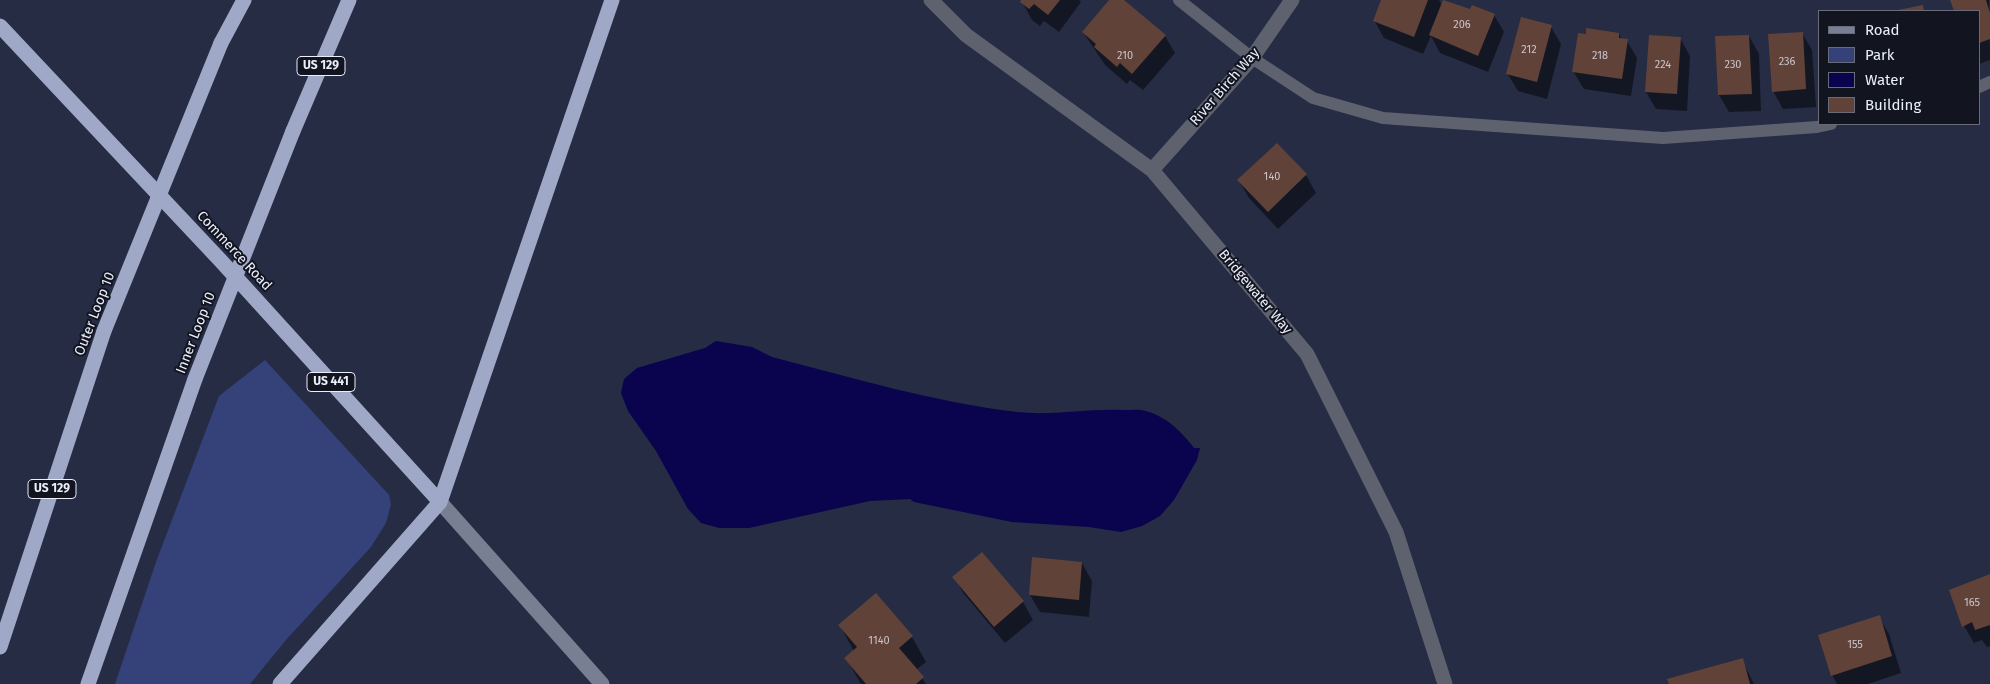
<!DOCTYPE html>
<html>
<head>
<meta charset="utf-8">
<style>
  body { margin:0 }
  #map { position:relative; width:1990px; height:684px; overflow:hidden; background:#252c44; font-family:"Fira Sans",sans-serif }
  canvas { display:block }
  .legend { position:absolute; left:1818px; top:10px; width:162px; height:115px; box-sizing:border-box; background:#121520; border:1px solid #696c78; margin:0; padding:6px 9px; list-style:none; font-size:15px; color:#ebeffc }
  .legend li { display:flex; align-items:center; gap:10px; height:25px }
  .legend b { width:25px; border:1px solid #696c78 }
</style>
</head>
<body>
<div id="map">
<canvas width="1990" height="684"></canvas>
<ul class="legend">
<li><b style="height:6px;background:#787f92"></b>Road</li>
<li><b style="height:14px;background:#354279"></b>Park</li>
<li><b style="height:14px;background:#0a034e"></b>Water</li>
<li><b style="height:14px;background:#604238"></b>Building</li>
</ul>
</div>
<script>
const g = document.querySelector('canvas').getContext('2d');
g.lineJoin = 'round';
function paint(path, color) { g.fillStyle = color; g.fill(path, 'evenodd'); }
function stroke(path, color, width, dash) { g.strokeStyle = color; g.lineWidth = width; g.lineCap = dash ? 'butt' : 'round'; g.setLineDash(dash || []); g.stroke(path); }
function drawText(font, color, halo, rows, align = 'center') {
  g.font = font + ' "Fira Sans",sans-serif'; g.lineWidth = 4; g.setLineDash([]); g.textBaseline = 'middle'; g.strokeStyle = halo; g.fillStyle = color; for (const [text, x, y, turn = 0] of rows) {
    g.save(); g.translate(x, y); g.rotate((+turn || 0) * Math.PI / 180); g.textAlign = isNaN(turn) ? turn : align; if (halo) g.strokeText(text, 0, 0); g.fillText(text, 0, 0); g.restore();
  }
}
paint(new Path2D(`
  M 265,360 L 389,495 L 391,504 L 386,523 L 371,547 L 286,640 L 250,684 L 115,684 L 156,562 L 219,396 Z`), '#354279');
paint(new Path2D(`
  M 716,341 L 752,347 L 772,357 C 853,378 934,402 1017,412 C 1053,416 1088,408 1124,410 C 1131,410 1140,409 1146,411 C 1167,417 1181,431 1194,448 L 1200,448 L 1197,460 L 1174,500 L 1160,516 L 1142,526 L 1121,532 L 1089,527 L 1012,522 L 914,502 L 910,499 L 870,501 L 749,528 L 719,528 L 701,523 L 688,509 L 656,451 L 628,411 L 621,393 L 624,379 L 637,368 L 705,348 Z`), '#0a034e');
paint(new Path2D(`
  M 1021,0 L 1079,0 L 1081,2 L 1059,32 L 1044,21 L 1040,26 L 1032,20 Z
  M 1110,0 L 1122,0 L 1165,36 L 1175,53 L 1143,90 L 1130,80 L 1127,84 L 1105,65 L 1083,32 Z
  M 1382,0 L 1439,0 L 1442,5 L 1494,15 L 1504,32 L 1488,72 L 1440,53 L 1431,36 L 1423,54 L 1384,38 L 1374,20 Z
  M 1951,0 L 1989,0 L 1990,60 L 1979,64 L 1979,11 L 1955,11 Z
  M 1551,27 L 1561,44 L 1547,99 L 1518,91 L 1507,73 Z
  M 1802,33 L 1812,50 L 1816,107 L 1783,109 L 1773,91 Z
  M 1619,34 L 1622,40 L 1627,41 L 1637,58 L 1631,96 L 1584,89 L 1573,71 Z
  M 1749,36 L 1759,54 L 1761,111 L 1729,112 L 1719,95 Z
  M 1680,38 L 1690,56 L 1687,111 L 1656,109 L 1646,92 Z
  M 1277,144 L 1306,175 L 1316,193 L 1278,229 L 1249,198 L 1239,181 Z
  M 982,553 L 1023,602 L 1033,620 L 1005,643 L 964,594 L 954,577 Z
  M 1082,563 L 1092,581 L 1089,617 L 1040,612 L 1030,595 Z
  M 1990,575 L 1990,646 L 1987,647 L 1982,640 L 1974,643 L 1964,626 Z
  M 1879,617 L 1889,634 L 1901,673 L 1868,684 L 1837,684 L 1832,675 Z
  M 840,626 L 912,637 L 926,662 L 916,670 L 926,684 L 861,684 L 846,658 L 854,651 Z
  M 1742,660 L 1754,684 L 1670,684 Z`), '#0007');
paint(new Path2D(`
  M 1021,0 L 1060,0 L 1048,15 L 1034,4 L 1029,9 L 1020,2 Z
  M 1109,0 L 1124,0 L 1166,35 L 1132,74 L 1120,63 L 1117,67 L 1094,47 L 1096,44 L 1082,32 Z
  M 1381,0 L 1428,0 L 1414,37 L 1373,21 Z
  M 1443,0 L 1470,9 L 1472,5 L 1495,14 L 1478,56 L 1429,35 Z
  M 1950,0 L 1986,0 L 1990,13 L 1990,39 L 1979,43 L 1979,11 L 1954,11 Z
  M 1923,5 L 1924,11 L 1898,11 L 1898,10 Z
  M 1521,17 L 1552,25 L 1537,82 L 1506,74 Z
  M 1586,28 L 1619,33 L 1619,38 L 1628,39 L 1622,79 L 1572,72 L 1578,33 L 1586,34 Z
  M 1803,32 L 1806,89 L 1772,92 L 1768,34 Z
  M 1649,35 L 1681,37 L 1677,94 L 1645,92 Z
  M 1749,35 L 1752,94 L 1718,95 L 1715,36 Z
  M 1277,143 L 1307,174 L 1268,212 L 1237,180 Z
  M 982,552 L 1024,601 L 994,627 L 952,577 Z
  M 1032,557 L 1082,562 L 1079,600 L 1029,595 Z
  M 1990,574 L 1990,625 L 1975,630 L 1972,622 L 1962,627 L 1949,590 Z
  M 876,593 L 913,636 L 899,648 L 924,677 L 916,684 L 866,684 L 844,658 L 857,647 L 838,625 Z
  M 1880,615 L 1892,656 L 1831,676 L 1818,635 Z
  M 1743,658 L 1750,684 L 1669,684 L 1667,679 Z`), '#604238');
stroke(new Path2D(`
  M 1179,0 L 1252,58 L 1313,98 L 1383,118 L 1663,138 L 1817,127 L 1831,124
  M 1979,87 L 1990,82`), '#5e626e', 12);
stroke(new Path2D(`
  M 931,0 L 966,35 L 1152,170 L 1307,354 L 1396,532 L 1445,684
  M 1152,170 L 1252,58 L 1292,0`), '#5e626e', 15);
stroke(new Path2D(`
  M 440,502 L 602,684`), '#787f92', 15);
stroke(new Path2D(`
  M 0,26 L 221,261 L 440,502
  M 221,43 L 244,0
  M 293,131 L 349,0
  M 0,647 L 104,331
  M 88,684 L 195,379
  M 280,684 L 440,502 L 612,0`), '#9fa9c7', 15);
stroke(new Path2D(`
  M 104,331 L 221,43
  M 195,379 L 293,131`), '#9fa9c7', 15);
drawText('11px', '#c8c4cb', null, [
  ["206",1462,25],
  ["212",1529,50],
  ["210",1125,56],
  ["218",1600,56],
  ["236",1787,62],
  ["224",1663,65],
  ["230",1733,65],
  ["140",1272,177],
  ["165",1972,603],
  ["1140",879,641],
  ["155",1855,645]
]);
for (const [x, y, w] of [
  [321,66,48],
  [331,382,48],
  [52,489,48]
]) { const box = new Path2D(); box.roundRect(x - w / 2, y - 9.5, w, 19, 4); g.fillStyle = '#121520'; g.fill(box); stroke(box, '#ebeffc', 1); }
drawText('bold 12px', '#ebeffc', null, [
  ["US 129",321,66],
  ["US 441",331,382],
  ["US 129",52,489]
]);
drawText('14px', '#ebeffc', '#121520', [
  ["River Birch Way",1225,87,-49],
  ["Commerce Road",234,251,47],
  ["Bridgewater Way",1255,292,50],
  ["Outer Loop 10",95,314,-69],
  ["Inner Loop 10",196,333,-69]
]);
</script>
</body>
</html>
